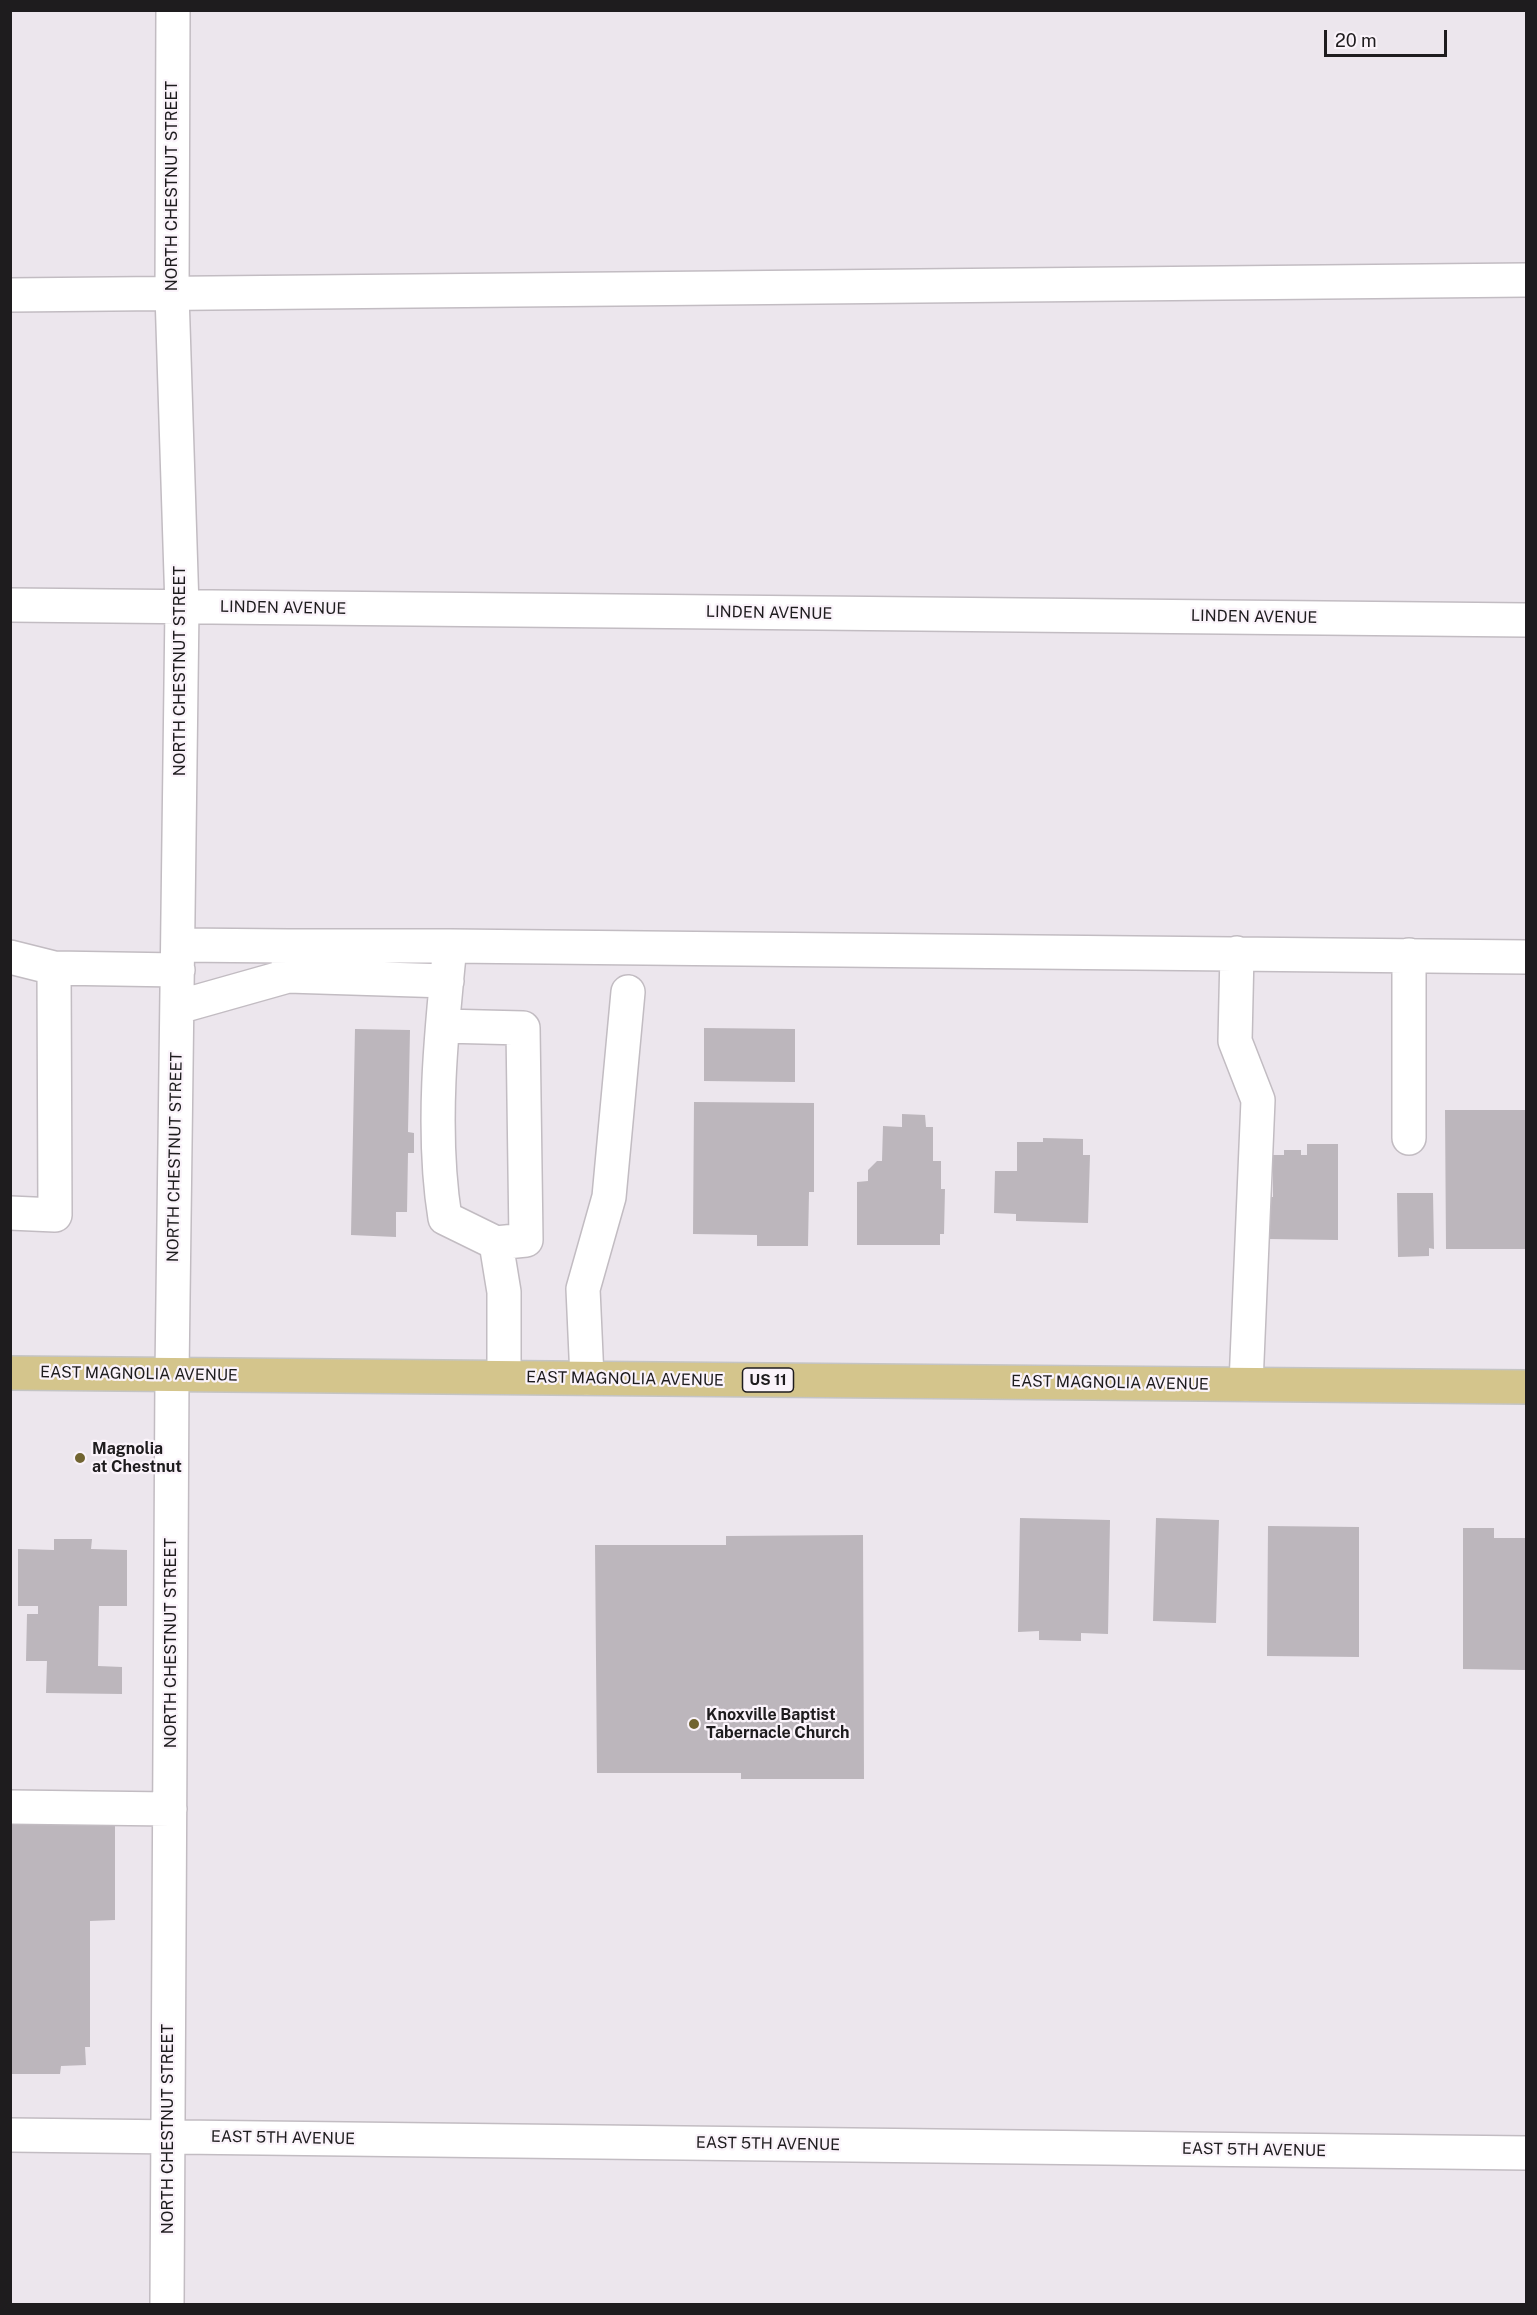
<!DOCTYPE html>
<html>
<head>
<meta charset="utf-8">
<style>
  body { margin:0 }
  #map { position:relative; width:1537px; height:2315px; overflow:hidden; background:#ece6ed; font-family:"Public Sans",sans-serif }
  canvas { display:block }
  .frame { position:absolute; inset:0; border:12px solid #1e1c1e; pointer-events:none }
  .scale { position:absolute; left:1324px; top:30px; width:123px; height:27px; box-sizing:border-box; border:3px solid #1e1c1e; border-top:0; padding-left:8px; font-size:18px; line-height:21px; white-space:nowrap; color:#1e1c1e; -webkit-text-stroke:4px #faf3fa; paint-order:stroke }
</style>
</head>
<body>
<div id="map">
<canvas width="1537" height="2315"></canvas>
<div class="frame"></div>
<div class="scale">20 m</div>
</div>
<script>
const g = document.querySelector('canvas').getContext('2d');
g.lineJoin = 'round';
function paint(path, color) { g.fillStyle = color; g.fill(path, 'evenodd'); }
function stroke(path, color, width, dash) { g.strokeStyle = color; g.lineWidth = width; g.lineCap = dash ? 'butt' : 'round'; g.setLineDash(dash || []); g.stroke(path); }
function drawText(font, color, halo, rows, align = 'center') {
  g.font = font + ' "Public Sans",sans-serif'; g.lineWidth = 4.5; g.setLineDash([]); g.textBaseline = 'middle'; g.strokeStyle = halo; g.fillStyle = color; for (const [text, x, y, turn = 0] of rows) {
    g.save(); g.translate(x, y); g.rotate((+turn || 0) * Math.PI / 180); g.textAlign = isNaN(turn) ? turn : align; if (halo) g.strokeText(text, 0, 0); g.fillText(text, 0, 0); g.restore();
  }
}
paint(new Path2D(`
  M 704,1028 L 795,1029 L 795,1082 L 704,1081 Z
  M 355,1029 L 410,1030 L 408,1132 L 414,1133 L 414,1153 L 408,1153 L 407,1212 L 396,1212 L 396,1237 L 351,1235 Z
  M 694,1102 L 814,1103 L 814,1192 L 809,1192 L 808,1246 L 757,1246 L 757,1235 L 693,1234 Z
  M 1445,1110 L 1526,1110 L 1526,1249 L 1446,1249 Z
  M 902,1114 L 925,1115 L 926,1127 L 933,1127 L 933,1161 L 941,1161 L 941,1189 L 945,1189 L 944,1234 L 940,1234 L 940,1245 L 857,1245 L 857,1182 L 868,1181 L 868,1170 L 877,1161 L 882,1161 L 883,1126 L 902,1127 Z
  M 1043,1138 L 1083,1139 L 1083,1155 L 1090,1155 L 1088,1223 L 1016,1221 L 1016,1214 L 994,1213 L 995,1171 L 1017,1171 L 1017,1142 L 1043,1142 Z
  M 1307,1144 L 1338,1144 L 1338,1240 L 1269,1239 L 1269,1197 L 1273,1197 L 1273,1155 L 1284,1155 L 1284,1150 L 1301,1150 L 1301,1155 L 1307,1155 Z
  M 1397,1193 L 1433,1193 L 1434,1249 L 1429,1248 L 1429,1256 L 1398,1257 Z
  M 1020,1518 L 1110,1520 L 1108,1634 L 1081,1633 L 1081,1641 L 1039,1640 L 1039,1631 L 1018,1632 Z
  M 1156,1518 L 1219,1520 L 1216,1623 L 1153,1621 Z
  M 1268,1526 L 1359,1527 L 1359,1657 L 1267,1656 Z
  M 1463,1528 L 1494,1528 L 1494,1538 L 1526,1538 L 1526,1670 L 1463,1669 Z
  M 863,1535 L 864,1779 L 741,1779 L 741,1773 L 597,1773 L 595,1545 L 726,1545 L 726,1536 Z
  M 54,1539 L 92,1539 L 91,1549 L 127,1550 L 127,1606 L 99,1606 L 98,1666 L 122,1667 L 122,1694 L 46,1693 L 47,1661 L 26,1661 L 27,1614 L 38,1614 L 38,1606 L 18,1606 L 18,1549 L 54,1550 Z
  M 10,1822 L 115,1822 L 115,1920 L 90,1921 L 90,2047 L 85,2047 L 86,2065 L 61,2066 L 60,2074 L 10,2074 Z`), '#bcb6bc');
const minor = new Path2D(`
  M 10,295 L 1526,280
  M 10,605 L 1526,620
  M 178,945 L 289,946 L 288,968
  M 289,946 L 450,946 C 441,1033 431,1132 445,1218 L 496,1243 L 526,1240 L 523,1028 L 443,1026
  M 450,946 L 1526,957
  M 1237,953 L 1235,1041 L 1258,1100 L 1246,1384
  M 10,957 L 54,968
  M 178,1007 L 288,976 L 447,981
  M 1409,1138 L 1409,955
  M 10,1213 L 55,1215 L 54,968 L 178,970
  M 496,1243 L 504,1292 L 504,1377
  M 587,1378 L 583,1289 L 609,1197 L 628,992
  M 10,1807 L 170,1809
  M 10,2135 L 1526,2153
  M 167,2304 L 172,1374 L 182,607 L 172,294 L 173,10`);
const major = new Path2D(`
  M 10,1373 L 1526,1387`);
stroke(minor, '#c2bcc2', 36);
stroke(major, '#c4c4c4', 36);
stroke(minor, '#fff', 33);
stroke(major, '#d4c58c', 33);
for (const [x, y, r, color] of [
  [80,1458,6,"#716431"],
  [694,1724,6,"#716431"]
]) { const dot = new Path2D(); dot.arc(x, y, r, 0, 2 * Math.PI); g.fillStyle = color; g.fill(dot); stroke(dot, '#faf3fa', 2); }
for (const [x, y, w] of [
  [768,1380,51]
]) { const box = new Path2D(); box.roundRect(x - w / 2, y - 12, w, 24, 4.5); g.fillStyle = '#faf3fa'; g.fill(box); stroke(box, '#1e1c1e', 1.5); }
drawText('bold 15px', '#1e1c1e', null, [
  ["US 11",768,1380]
]);
drawText('16px', '#1e1c1e', '#faf3fa', [
  ["NORTH CHESTNUT STREET",172,186,-90],
  ["LINDEN AVENUE",283,608,1],
  ["LINDEN AVENUE",769,613,1],
  ["LINDEN AVENUE",1254,617,1],
  ["NORTH CHESTNUT STREET",180,671,-90],
  ["NORTH CHESTNUT STREET",175,1157,-89],
  ["EAST MAGNOLIA AVENUE",139,1374,1],
  ["EAST MAGNOLIA AVENUE",625,1379,1],
  ["EAST MAGNOLIA AVENUE",1110,1383,1],
  ["NORTH CHESTNUT STREET",171,1643,-90],
  ["NORTH CHESTNUT STREET",168,2129,-90],
  ["EAST 5TH AVENUE",283,2138,1],
  ["EAST 5TH AVENUE",768,2144,1],
  ["EAST 5TH AVENUE",1254,2150,1]
]);
drawText('bold 16px', '#1e1c1e', '#faf3fa', [
  ["Magnolia",92,1449],
  ["at Chestnut",92,1467],
  ["Knoxville Baptist",706,1715],
  ["Tabernacle Church",706,1733]
], 'left');
</script>
</body>
</html>
